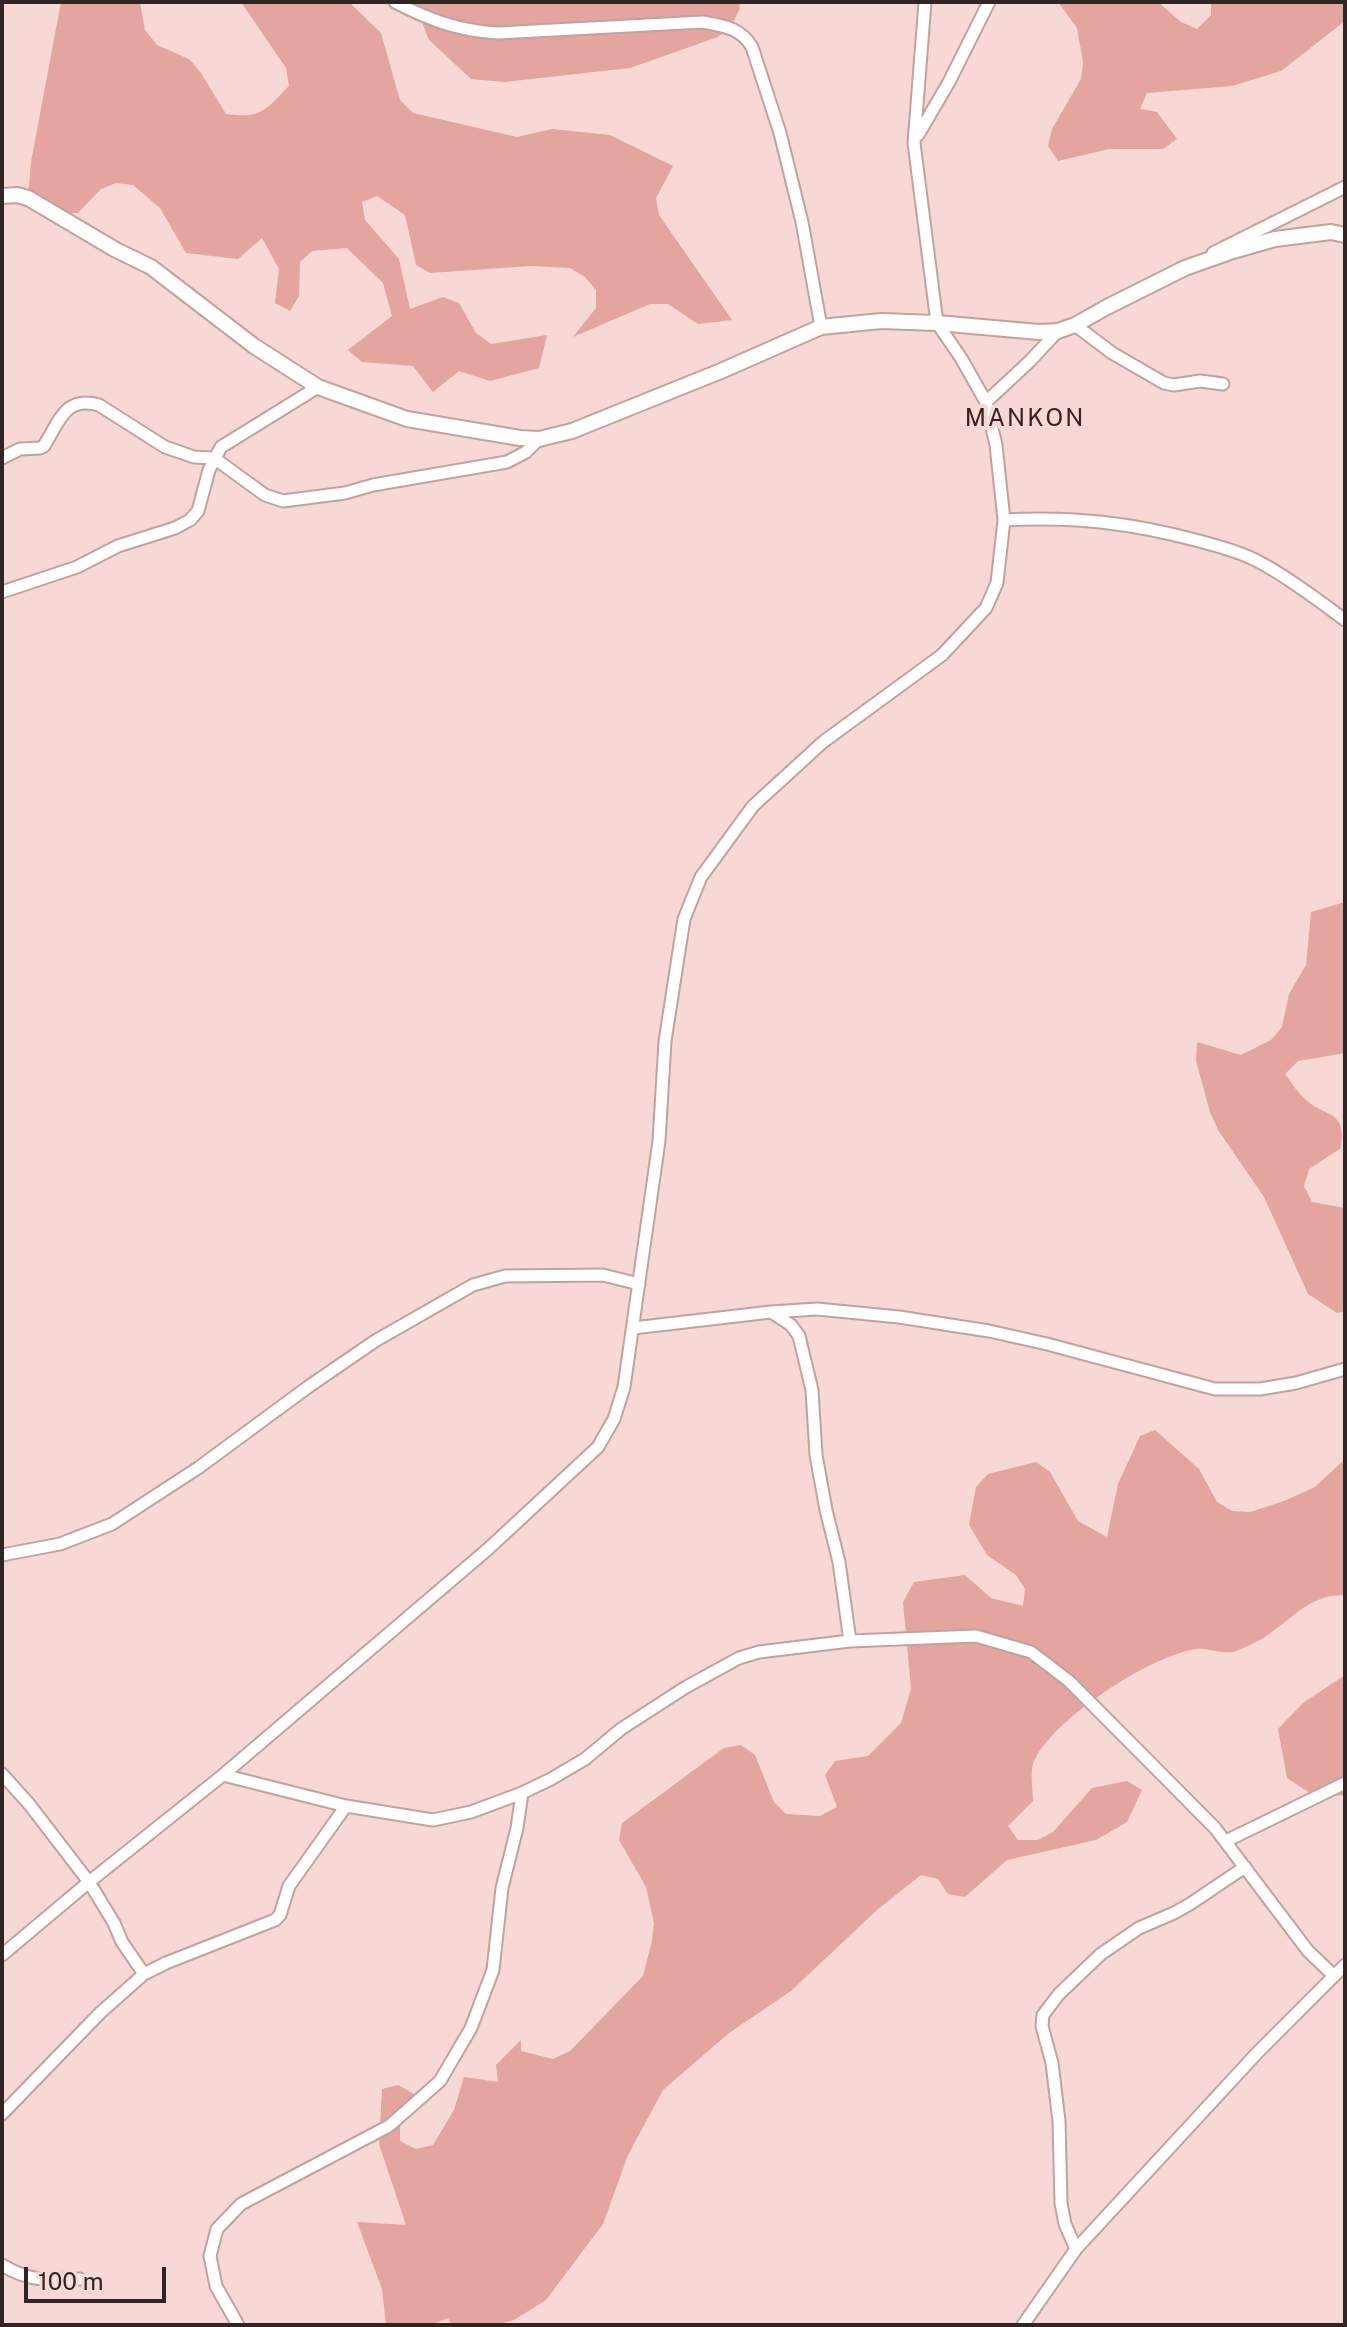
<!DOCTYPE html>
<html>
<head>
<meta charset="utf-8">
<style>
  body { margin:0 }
  #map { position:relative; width:1347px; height:2327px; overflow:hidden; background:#f8d8d4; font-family:"Public Sans",sans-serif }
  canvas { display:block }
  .frame { position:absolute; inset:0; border:4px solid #302523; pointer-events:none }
  .scale { position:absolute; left:24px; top:2267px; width:142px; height:36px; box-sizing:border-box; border:4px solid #302523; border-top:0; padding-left:10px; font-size:24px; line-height:28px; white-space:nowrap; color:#302523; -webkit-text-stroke:6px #f8d8d4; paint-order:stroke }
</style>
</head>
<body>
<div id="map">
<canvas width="1347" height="2327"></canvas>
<div class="frame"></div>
<div class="scale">100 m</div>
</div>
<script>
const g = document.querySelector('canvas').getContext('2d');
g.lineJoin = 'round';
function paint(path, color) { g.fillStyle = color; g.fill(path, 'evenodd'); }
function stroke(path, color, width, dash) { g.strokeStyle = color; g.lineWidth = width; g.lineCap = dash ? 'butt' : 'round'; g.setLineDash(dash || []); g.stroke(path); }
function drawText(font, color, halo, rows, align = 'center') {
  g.font = font + ' "Public Sans",sans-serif'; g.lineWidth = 8; g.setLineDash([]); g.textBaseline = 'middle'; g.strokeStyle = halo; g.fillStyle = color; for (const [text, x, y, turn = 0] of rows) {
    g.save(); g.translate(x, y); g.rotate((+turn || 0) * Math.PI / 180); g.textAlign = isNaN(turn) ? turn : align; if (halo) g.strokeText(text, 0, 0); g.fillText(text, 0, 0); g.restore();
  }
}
paint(new Path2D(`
  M 61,2 L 140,2 L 145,30 L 157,45 L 189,59 L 201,73 L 226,114 C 262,119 265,110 289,86 L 286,68 L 241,2 L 349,2 L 381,33 L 400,100 L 413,113 L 517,137 L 552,129 L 610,135 L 673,166 L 656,198 L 659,215 L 732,320 L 698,324 L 668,304 L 650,304 L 573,337 L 596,308 L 596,290 L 585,277 L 570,268 L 531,266 L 430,273 L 416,265 L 405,215 L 377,196 L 362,202 L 365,220 L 399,259 L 410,309 L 443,297 L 459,303 L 476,333 L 491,344 L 547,335 L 539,368 L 490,381 L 459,371 L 433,392 L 413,366 L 362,362 L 348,350 L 392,316 L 383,283 L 347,248 L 312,251 L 300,262 L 299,296 L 290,311 L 275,303 L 279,269 L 262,238 L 238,259 L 186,253 L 160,208 L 133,185 L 116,183 L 101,189 L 78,213 L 58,213 L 28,198 L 31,162 Z
  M 395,2 L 739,2 L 740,8 L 731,27 L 718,37 L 630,68 L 505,82 L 471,79 L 429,40 L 419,15 Z
  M 1058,2 L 1158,2 L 1181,22 L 1197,29 L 1211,15 L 1211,2 L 1345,2 L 1345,21 L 1281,71 L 1232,86 L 1147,93 L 1140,109 L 1157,112 L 1177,139 L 1163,149 L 1109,149 L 1058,161 L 1048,146 L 1052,129 L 1081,79 L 1083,62 L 1077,28 Z
  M 1345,902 L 1345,1053 L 1298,1061 L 1285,1074 C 1291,1082 1297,1092 1305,1099 C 1325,1118 1347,1109 1341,1148 L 1309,1169 L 1304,1186 L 1312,1202 L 1345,1208 L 1345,1311 L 1337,1313 L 1308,1294 L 1264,1197 L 1218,1130 L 1210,1112 L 1196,1061 L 1197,1042 L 1241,1055 L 1271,1040 L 1282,1027 L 1289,994 L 1306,965 L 1311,912 Z
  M 1155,1430 L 1199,1469 L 1217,1502 L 1232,1511 L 1250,1512 L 1284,1501 L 1315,1487 L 1345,1459 L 1345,1595 C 1303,1594 1285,1630 1250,1645 C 1245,1647 1238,1651 1232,1652 C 1220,1654 1207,1647 1196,1649 C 1151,1655 1049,1721 1033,1764 C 1030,1774 1033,1790 1033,1801 L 1008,1826 L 1018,1840 L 1038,1840 L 1053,1832 L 1092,1788 L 1127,1781 L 1142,1790 L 1127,1822 L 1096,1840 L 1007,1860 L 965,1897 L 948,1894 L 938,1879 L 921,1875 L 878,1909 L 791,1991 L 729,2033 L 663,2090 L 628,2155 L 603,2224 L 546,2300 L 514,2320 L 496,2325 L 452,2325 L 448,2318 L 431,2325 L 386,2325 L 382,2289 L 357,2222 L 406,2225 L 379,2144 L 382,2089 L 398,2085 L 414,2094 L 413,2111 L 400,2123 L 400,2141 L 416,2149 L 433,2145 L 454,2110 L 464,2077 L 498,2082 L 496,2065 L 521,2040 L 521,2051 L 553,2059 L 570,2051 L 643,1976 L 652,1941 L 654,1923 L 646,1887 L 619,1840 L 622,1823 L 724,1748 L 741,1745 L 755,1755 L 774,1802 L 786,1814 L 820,1816 L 837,1807 L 825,1775 L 835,1761 L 868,1756 L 901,1723 L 911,1689 L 903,1602 L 914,1582 L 965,1575 L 991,1598 L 1023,1606 L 1025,1589 L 1016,1575 L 987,1555 L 969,1525 L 976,1487 L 988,1474 L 1036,1462 L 1050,1472 L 1078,1521 L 1107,1537 L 1118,1484 L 1140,1436 Z
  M 1345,1675 L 1345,1795 L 1316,1797 L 1287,1778 L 1278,1729 L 1303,1703 Z`), '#e3a59d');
const minor = new Path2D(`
  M 395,2 C 429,20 460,31 498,33 L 703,22 C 724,26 741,28 752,47 L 780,133 L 802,222 L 821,327
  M 918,135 L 949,82 L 989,2
  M 1213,253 L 1345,187
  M 1075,325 L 1112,353 L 1164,383 L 1174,385 L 1200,381 L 1223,384
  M 986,402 L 1030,361 L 1058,331
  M 2,458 L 20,449 L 40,448 L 44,446 C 59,422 65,395 99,405 L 165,447 L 194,457 L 214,458 L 265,495 L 283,501 L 345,493 L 373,485 L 507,462 L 526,452 L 539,439
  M 1004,520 C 1073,516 1132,523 1199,541 C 1221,547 1244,553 1263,564 C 1292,580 1318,600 1345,620
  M 2,592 L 77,567 L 118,546 L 175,528 L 190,520 L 198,511 L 209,470 L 221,447 L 318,387
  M 771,1312 L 791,1325 L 799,1336 L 812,1390 L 816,1455 L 826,1510 L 839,1562 L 850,1641
  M 633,1328 L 771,1312 L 817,1309 L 899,1317 L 989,1331 L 1047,1344 L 1215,1389 L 1260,1389 L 1296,1383 L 1345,1369
  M 2,1555 L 60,1544 L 112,1524 L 198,1468 L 308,1387 L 375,1341 L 473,1285 L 505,1276 L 603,1275 L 639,1284
  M 2,1774 L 29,1804 L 89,1882 L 114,1923 L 122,1942 L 144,1974
  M 223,1775 L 346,1806 L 433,1820 L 471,1812 L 522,1793 L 551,1779 L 585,1759 L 621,1729 L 686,1687 L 739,1658 L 759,1652 L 850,1641 L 976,1636 L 1031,1652 L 1069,1681 L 1215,1828 L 1308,1951 L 1333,1975
  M 1226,1841 L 1345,1783
  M 2,1955 L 89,1882 L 223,1775 L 488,1549 L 598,1447 L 614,1419 L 624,1387 L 659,1141 L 665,1041 L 684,919 L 701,877 L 753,806 L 823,742 L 942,655 L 986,608 L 997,583 L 1004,520 L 996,445 L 986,402 L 961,358 L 937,323 L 914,143 L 925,2
  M 2,2114 L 100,2013 L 144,1974 L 166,1963 L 275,1920 L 280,1915 L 289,1886 L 346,1806
  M 1076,2249 L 1065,2224 L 1061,2203 L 1059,2121 L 1052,2063 L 1042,2026 L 1043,2015 L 1059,1994 L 1101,1954 L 1139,1928 L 1174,1913 L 1190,1904 L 1245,1867
  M 2,2265 C 32,2283 47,2279 80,2279
  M 238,2325 L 216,2286 L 210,2256 L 217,2229 L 241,2204 L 389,2126 L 440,2081 L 471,2028 L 493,1970 L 502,1888 L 517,1828 L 522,1793
  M 1023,2325 L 1076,2249 L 1258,2052 L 1345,1965`);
const tertiary = new Path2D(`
  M 2,196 L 17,195 L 28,198 L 116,250 L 151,267 L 254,346 L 318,387 L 407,419 L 520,438 L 539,439 L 572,431 L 721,371 L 821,327 L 881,321 L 937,323 L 1039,332 L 1058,331 L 1075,325 L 1107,307 L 1185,268 L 1233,251 L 1275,239 L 1331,232 L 1345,235`);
stroke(minor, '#c0a29e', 15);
stroke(tertiary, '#c0a29e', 18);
stroke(minor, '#fff', 11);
stroke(tertiary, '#fff', 14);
g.letterSpacing = '2px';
drawText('24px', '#392320', '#f8d8d4', [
  ["MANKON",1025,419]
]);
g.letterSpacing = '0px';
</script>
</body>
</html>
